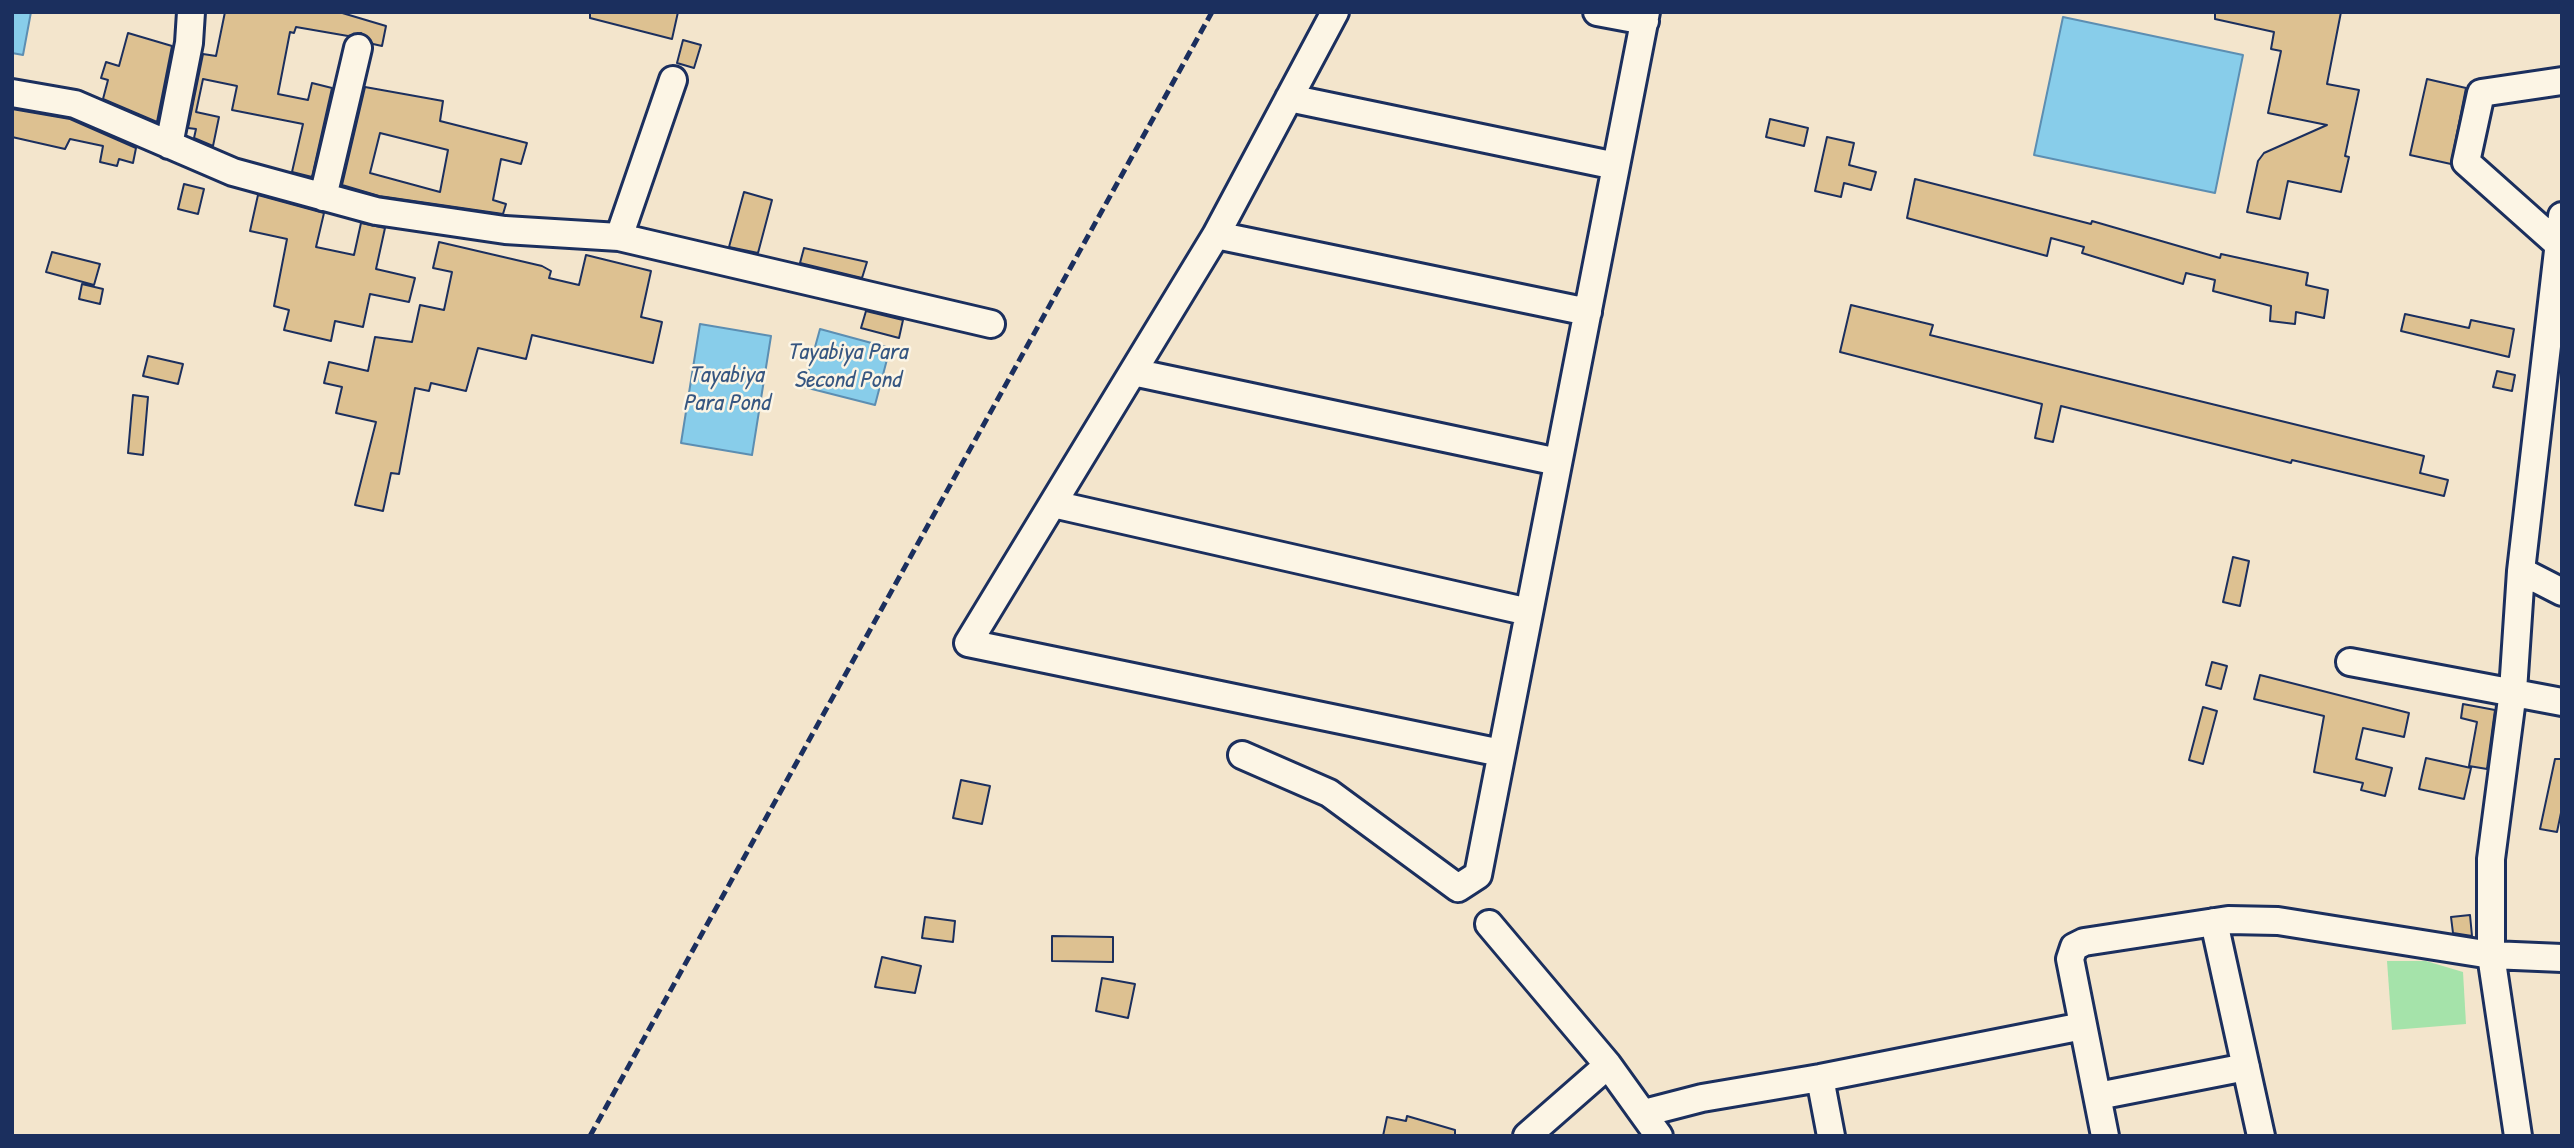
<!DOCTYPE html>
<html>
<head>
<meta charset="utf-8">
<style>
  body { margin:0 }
  #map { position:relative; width:2574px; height:1148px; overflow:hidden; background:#f3e5cc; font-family:"Patrick Hand",sans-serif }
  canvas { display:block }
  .frame { position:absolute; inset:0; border:14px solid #1b2f5e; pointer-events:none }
</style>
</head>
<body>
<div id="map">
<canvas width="2574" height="1148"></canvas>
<div class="frame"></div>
</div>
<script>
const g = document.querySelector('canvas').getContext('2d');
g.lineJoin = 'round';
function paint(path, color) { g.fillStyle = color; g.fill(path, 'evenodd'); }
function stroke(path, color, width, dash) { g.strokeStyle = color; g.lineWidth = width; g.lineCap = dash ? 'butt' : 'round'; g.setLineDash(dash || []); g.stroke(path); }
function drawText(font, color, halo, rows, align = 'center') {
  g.font = font + ' "Patrick Hand",sans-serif'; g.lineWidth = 5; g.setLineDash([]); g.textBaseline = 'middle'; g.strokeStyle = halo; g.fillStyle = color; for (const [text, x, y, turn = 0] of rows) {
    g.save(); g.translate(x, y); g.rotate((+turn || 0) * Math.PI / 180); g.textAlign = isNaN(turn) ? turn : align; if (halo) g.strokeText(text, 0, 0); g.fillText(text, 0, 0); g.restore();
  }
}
paint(new Path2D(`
  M 2387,961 L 2426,961 L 2463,972 L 2466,1024 L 2392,1030 Z`), '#a5e3aa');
const water = new Path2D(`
  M 12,12 L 31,12 L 23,55 L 12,53 Z
  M 2063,17 L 2243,55 L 2215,193 L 2034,155 Z
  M 700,324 L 771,336 L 752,455 L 681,443 Z
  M 820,329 L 890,348 L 875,405 L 804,387 Z`);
paint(water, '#88cdea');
stroke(water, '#5c8eb2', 2);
const building = new Path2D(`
  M 225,12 L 339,12 L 386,26 L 382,46 L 373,44 L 361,33 L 348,36 L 296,27 L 294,33 L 290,32 L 278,94 L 308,100 L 312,83 L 332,88 L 312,177 L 292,172 L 303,124 L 232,110 L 237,86 L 203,79 L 196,112 L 219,117 L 213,146 L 194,138 L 196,129 L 188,128 L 203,54 L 216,56 Z
  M 590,12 L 678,12 L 672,39 L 590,18 Z
  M 2215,12 L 2341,12 L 2327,84 L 2359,90 L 2345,156 L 2349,157 L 2341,192 L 2288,181 L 2280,219 L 2247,212 L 2258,161 L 2264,153 L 2327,125 L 2268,113 L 2281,51 L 2271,49 L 2274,32 L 2215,19 Z
  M 128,33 L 172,46 L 157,122 L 103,99 L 108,80 L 101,78 L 106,62 L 119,66 Z
  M 683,40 L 701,45 L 694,68 L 677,63 Z
  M 2427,79 L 2466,88 L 2451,164 L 2410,155 Z
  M 365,87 L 443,101 L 440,121 L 527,143 L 521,164 L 501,159 L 493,200 L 506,204 L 503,214 L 379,196 L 342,185 ZM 380,133 L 448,150 L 440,192 L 370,173 Z
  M 12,109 L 70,119 L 136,148 L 133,163 L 119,159 L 117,166 L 100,162 L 103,146 L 70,139 L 65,149 L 12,137 Z
  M 1770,119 L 1808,128 L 1804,146 L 1766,137 Z
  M 1827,137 L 1854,143 L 1849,165 L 1876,172 L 1871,190 L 1844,183 L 1841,197 L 1815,191 Z
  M 1915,179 L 2091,224 L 2092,221 L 2220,258 L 2221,254 L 2308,273 L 2306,285 L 2328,290 L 2324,318 L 2296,312 L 2295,324 L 2270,321 L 2271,306 L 2213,291 L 2215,280 L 2186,273 L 2183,284 L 2082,253 L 2084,247 L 2051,238 L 2047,256 L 1907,218 Z
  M 184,184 L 204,189 L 198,214 L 178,209 Z
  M 744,192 L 772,200 L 758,253 L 729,247 Z
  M 258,195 L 324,213 L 316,247 L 354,255 L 361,223 L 385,228 L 376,269 L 415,278 L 409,302 L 370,294 L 363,327 L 335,321 L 331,341 L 284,330 L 289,310 L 274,306 L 287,239 L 250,231 Z
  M 439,242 L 542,266 L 551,271 L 549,278 L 579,285 L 586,255 L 651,271 L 641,317 L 662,322 L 653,363 L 532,335 L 526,359 L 478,348 L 466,391 L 431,383 L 429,391 L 415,388 L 399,474 L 391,473 L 383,511 L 355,505 L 376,422 L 336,413 L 342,387 L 324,383 L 329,362 L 368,371 L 375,337 L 412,342 L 420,305 L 444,310 L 452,272 L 433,268 Z
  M 804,248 L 867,262 L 862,278 L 800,263 Z
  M 52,252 L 100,264 L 94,285 L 46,272 Z
  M 82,284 L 103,289 L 100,304 L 79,299 Z
  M 1851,305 L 1933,325 L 1930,335 L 2424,456 L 2420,473 L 2448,480 L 2444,496 L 2292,460 L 2291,463 L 2061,406 L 2053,442 L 2035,438 L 2042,404 L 1840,352 Z
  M 866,311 L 903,320 L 899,338 L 861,328 Z
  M 2405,314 L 2469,328 L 2471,320 L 2514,329 L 2509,357 L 2401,331 Z
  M 148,356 L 183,364 L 178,384 L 143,376 Z
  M 2497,371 L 2515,375 L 2512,391 L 2493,387 Z
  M 133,395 L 148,397 L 143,455 L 128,453 Z
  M 2233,557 L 2249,561 L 2240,606 L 2223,602 Z
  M 2212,662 L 2227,666 L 2221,689 L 2206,685 Z
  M 2260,675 L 2409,713 L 2404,737 L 2363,728 L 2356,759 L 2392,768 L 2385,796 L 2361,790 L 2363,783 L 2314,772 L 2324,716 L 2254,699 Z
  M 2463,704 L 2495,710 L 2487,769 L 2469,766 L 2477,722 L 2461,718 Z
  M 2203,707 L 2217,711 L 2203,764 L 2189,760 Z
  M 2426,758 L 2471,768 L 2464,799 L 2419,789 Z
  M 2555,759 L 2562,759 L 2562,808 L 2557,832 L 2540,829 Z
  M 961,780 L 990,786 L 982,824 L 953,818 Z
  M 2470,915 L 2472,936 L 2453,933 L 2451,917 Z
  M 925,917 L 955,921 L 953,942 L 922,938 Z
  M 1052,936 L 1113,937 L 1113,962 L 1052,961 Z
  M 882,957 L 921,966 L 915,993 L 875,987 Z
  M 1102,978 L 1135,984 L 1128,1018 L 1096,1011 Z
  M 1407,1116 L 1455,1130 L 1455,1136 L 1383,1136 L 1387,1117 L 1406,1121 Z`);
paint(building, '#ddc191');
stroke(building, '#1b2f5e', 2);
const minor = new Path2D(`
  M 1335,12 L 1216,235 L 968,643 L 1501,753
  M 1597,12 L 1645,21
  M 12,93 L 75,104 L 233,172 L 376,211 L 505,230 L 619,237 L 991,324
  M 1289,98 L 1616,166
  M 169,145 L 189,43 L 191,12
  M 323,197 L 358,48
  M 1216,235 L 1588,312
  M 619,237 L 673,80
  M 2559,245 L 2466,162 L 2481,93 L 2562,81
  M 1133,372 L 1558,462
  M 1053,504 L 1529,612
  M 2521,571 L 2562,592
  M 2350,662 L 2562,702
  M 1242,755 L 1329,793 L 1458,888 L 1478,875 L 1646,12
  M 2214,922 L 2261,1136
  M 1489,924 L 1608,1065 L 1527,1136
  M 1608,1065 L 1659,1136
  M 1820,1078 L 1831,1136
  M 2098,1096 L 2246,1067
  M 1644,1113 L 1702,1098 L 1820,1078 L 2083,1026
  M 2105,1136 L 2070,959 L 2074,947 L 2084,942 L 2228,920 L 2278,921 L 2491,955 L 2562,958
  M 2518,1136 L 2491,955 L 2491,859 L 2513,691 L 2521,571 L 2562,216`);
stroke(minor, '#1b2f5e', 32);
stroke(minor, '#fcf5e5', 26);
stroke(new Path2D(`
  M 590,1136 L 1212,12`), '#1b2f5e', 5, [10, 5]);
drawText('italic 24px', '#365681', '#fcf5e5', [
  ["Tayabiya Para",847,353],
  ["Second Pond",847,381],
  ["Tayabiya",726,376],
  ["Para Pond",726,404]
]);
</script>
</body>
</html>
